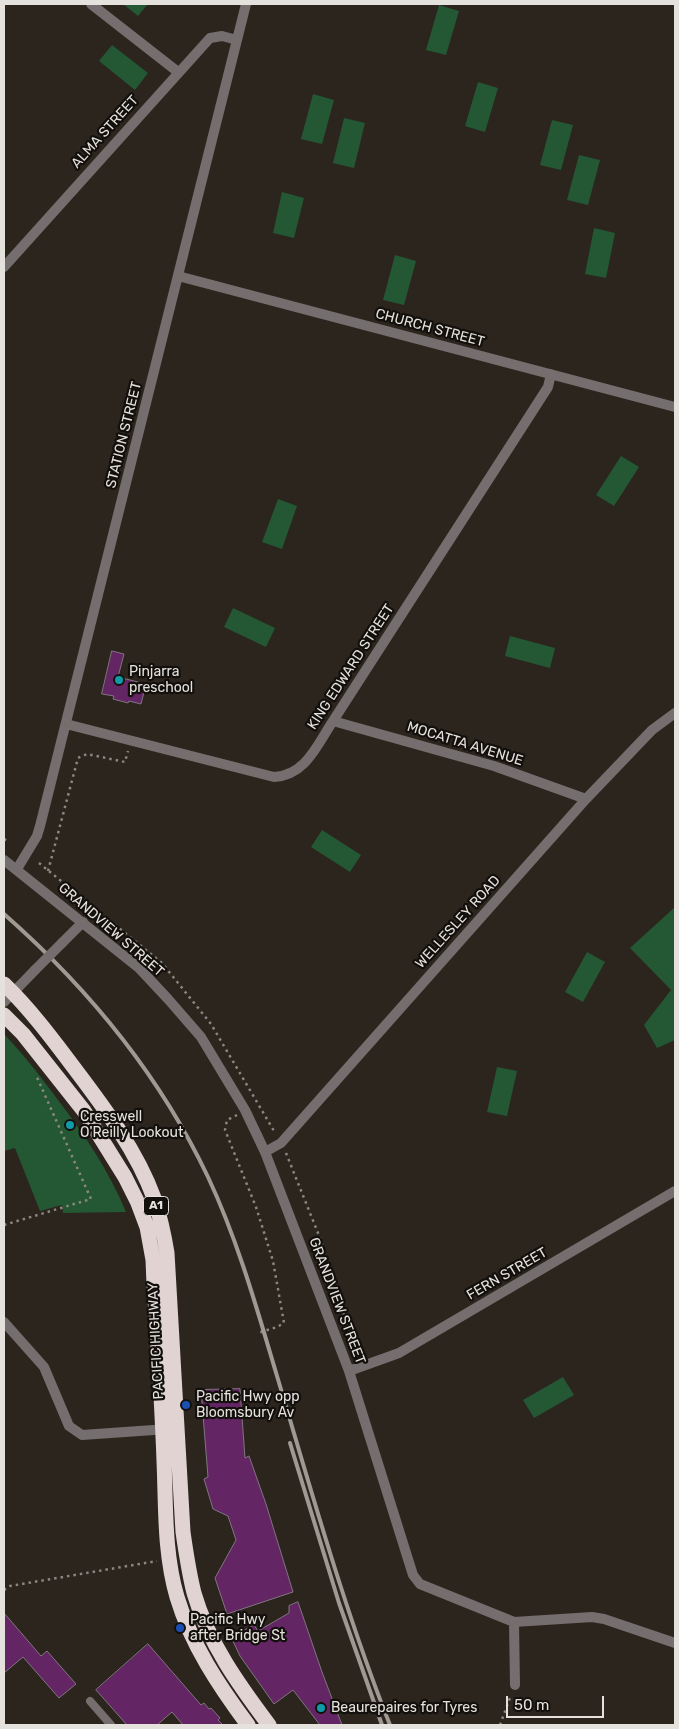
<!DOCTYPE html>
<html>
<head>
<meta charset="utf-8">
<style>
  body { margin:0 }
  #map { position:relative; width:679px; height:1729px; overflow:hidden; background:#2c251e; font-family:Rubik,sans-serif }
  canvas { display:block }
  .frame { position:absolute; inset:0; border:5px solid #e5e1dc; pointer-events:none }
  .scale { position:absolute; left:506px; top:1696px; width:98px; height:22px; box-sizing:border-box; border:2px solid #e5e1dc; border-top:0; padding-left:6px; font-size:15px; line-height:18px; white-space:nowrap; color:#e5e1dc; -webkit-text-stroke:4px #120f0c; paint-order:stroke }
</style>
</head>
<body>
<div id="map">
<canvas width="679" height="1729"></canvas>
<div class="frame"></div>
<div class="scale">50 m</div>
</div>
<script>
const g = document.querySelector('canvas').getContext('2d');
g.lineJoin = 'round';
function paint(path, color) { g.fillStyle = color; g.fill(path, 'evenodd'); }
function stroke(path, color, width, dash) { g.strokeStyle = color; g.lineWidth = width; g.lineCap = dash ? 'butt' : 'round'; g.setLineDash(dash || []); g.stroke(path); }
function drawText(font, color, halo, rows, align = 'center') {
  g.font = font + ' Rubik,sans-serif'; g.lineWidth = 4.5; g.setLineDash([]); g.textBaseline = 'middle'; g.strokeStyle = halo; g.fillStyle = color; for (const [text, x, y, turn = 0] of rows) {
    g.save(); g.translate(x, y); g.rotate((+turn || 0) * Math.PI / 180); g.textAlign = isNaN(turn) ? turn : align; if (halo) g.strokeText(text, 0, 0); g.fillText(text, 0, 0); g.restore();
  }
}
paint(new Path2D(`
  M 123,4 L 148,4 L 138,16 Z
  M 439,5 L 459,11 L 446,55 L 426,50 Z
  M 112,45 L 148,73 L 135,90 L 99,61 Z
  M 478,82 L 498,88 L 485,132 L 465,126 Z
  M 313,94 L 334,100 L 322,144 L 301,139 Z
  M 344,118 L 365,123 L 354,168 L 333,163 Z
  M 552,120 L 573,125 L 561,170 L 540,165 Z
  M 579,155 L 600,160 L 588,205 L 567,200 Z
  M 282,192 L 304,198 L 294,238 L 273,233 Z
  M 594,228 L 615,233 L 606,278 L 585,274 Z
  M 395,255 L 416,261 L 404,305 L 383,300 Z
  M 621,456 L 639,467 L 614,506 L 596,495 Z
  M 278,499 L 297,506 L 282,549 L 262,542 Z
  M 233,608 L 275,628 L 266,647 L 224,627 Z
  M 510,636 L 555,648 L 550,668 L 505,656 Z
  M 322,830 L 361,855 L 350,872 L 311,847 Z
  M 675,907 L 675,1040 L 657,1048 L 644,1025 L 671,990 L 630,948 Z
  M 587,952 L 605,962 L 583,1002 L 565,992 Z
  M 4,1034 C 24,1055 41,1077 58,1100 C 85,1135 109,1171 126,1212 L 63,1213 L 62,1205 L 40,1211 L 15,1148 L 4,1151 Z
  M 497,1067 L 517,1071 L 507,1116 L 487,1112 Z
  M 563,1377 L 574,1395 L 534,1418 L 523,1400 Z`), '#245733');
const building = new Path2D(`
  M 112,651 L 124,654 L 118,677 L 146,684 L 141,704 L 129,701 L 128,703 L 113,699 L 114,696 L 102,694 Z
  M 240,1389 L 245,1458 L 249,1456 L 266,1504 L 293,1592 L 227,1614 L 215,1578 L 236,1540 L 228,1516 L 213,1509 L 204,1479 L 208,1477 L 201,1390 Z
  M 298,1602 L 322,1672 L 342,1725 L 320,1725 L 293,1690 L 274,1704 L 240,1656 L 231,1637 L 254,1625 L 258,1631 L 289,1613 L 289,1606 Z
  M 4,1613 L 41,1656 L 47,1651 L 76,1684 L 59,1698 L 23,1657 L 4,1673 Z
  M 148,1644 L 201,1705 L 204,1703 L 209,1709 L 211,1708 L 220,1718 L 218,1720 L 223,1725 L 183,1725 L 172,1712 L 157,1725 L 127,1725 L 96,1690 Z`);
paint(building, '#642564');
stroke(building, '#7f767f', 1);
stroke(new Path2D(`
  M 4,839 L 8,841
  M 39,863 L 162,963 L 211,1024 L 274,1131
  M 48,871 L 78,758 L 87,754 L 125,762 L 128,751
  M 237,1115 L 227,1120 L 225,1130 L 256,1207 L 273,1261 L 284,1323 L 277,1327 L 258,1333
  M 286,1153 L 320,1238 L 357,1356
  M 4,1225 L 91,1199 L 36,1075
  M 4,1590 L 10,1586 L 157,1561
  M 500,1725 L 511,1695`), '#8b8680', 2.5, [2.5, 4]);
stroke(new Path2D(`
  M 90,1701 L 111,1725`), '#746e6e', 8);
stroke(new Path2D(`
  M 91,4 L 178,72
  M 4,267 L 210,38 L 222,36 L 237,40
  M 178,276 L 675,407
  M 333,721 L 494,766 L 586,799
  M 66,724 L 274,777 C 306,775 317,745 333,721 L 548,387 L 551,374
  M 4,860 L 139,968 L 168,999 L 201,1037 L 245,1110 L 265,1152 L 349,1371 L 413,1575 L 420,1584 L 514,1622 L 592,1617 L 604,1619 L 675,1643
  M 17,869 L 37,836 L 40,826 L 246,4
  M 62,943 L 83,922
  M 4,1002 L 35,970
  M 265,1152 L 281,1143 L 586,799 L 652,730 L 675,713
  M 4,1322 L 44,1367 L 69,1426 L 82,1435 L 168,1429
  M 349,1371 L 399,1353 L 675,1191
  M 514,1622 L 515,1685`), '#746e6e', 10);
stroke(new Path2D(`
  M 4,984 C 29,1008 51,1037 72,1065 C 103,1106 136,1149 154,1198 C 160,1216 164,1234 167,1253 L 183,1532 C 186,1553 189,1573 194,1593 C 208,1642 239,1685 269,1725
  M 4,1015 L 23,1034 L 84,1111 L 125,1177 L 138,1203 L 147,1227 L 153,1260 L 154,1284 C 158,1343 162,1402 164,1461 C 166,1506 164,1553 177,1597 C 191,1644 219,1686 248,1725`), '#e1d3d1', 15);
stroke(new Path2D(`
  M 4,914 C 87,987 160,1076 208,1177 C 238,1241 257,1309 277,1376 C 312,1493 345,1612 390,1725
  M 290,1443 L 339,1603 L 382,1725`), '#9e9993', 4);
stroke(new Path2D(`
  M 35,970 L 62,943`), '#746e6e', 10);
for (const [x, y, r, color] of [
  [119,680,5,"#0f9aa8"],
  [70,1125,5,"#0f9aa8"],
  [186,1405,5,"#1a4fb4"],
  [180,1628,5,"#1a4fb4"],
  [321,1708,5,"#0f9aa8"]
]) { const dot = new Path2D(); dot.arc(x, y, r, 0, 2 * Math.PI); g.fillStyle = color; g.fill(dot); stroke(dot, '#120f0c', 2); }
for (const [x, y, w] of [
  [156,1206,25]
]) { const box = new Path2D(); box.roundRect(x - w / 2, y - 9.5, w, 19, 4); g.fillStyle = '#120f0c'; g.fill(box); stroke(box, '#e5e1dc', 1); }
drawText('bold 12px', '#e5e1dc', null, [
  ["A1",156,1206]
]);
drawText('14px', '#e5e1dc', '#120f0c', [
  ["ALMA STREET",105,132,-48],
  ["CHURCH STREET",430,328,15],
  ["STATION STREET",124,435,-76],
  ["KING EDWARD STREET",351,667,-57],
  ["MOCATTA AVENUE",465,744,17],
  ["WELLESLEY ROAD",458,922,-48],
  ["GRANDVIEW STREET",111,930,41],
  ["FERN STREET",507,1274,-30],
  ["GRANDVIEW STREET",337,1301,69],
  ["PACIFIC HIGHWAY",156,1341,-93]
]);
drawText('14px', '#e5e1dc', '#120f0c', [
  ["Pinjarra",129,672],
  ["preschool",129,688],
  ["Cresswell",80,1117],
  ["O'Reilly Lookout",80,1133],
  ["Pacific Hwy opp",196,1397],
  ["Bloomsbury Av",196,1413],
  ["Pacific Hwy",190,1620],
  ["after Bridge St",190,1636],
  ["Beaurepaires for Tyres",331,1708]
], 'left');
</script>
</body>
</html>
